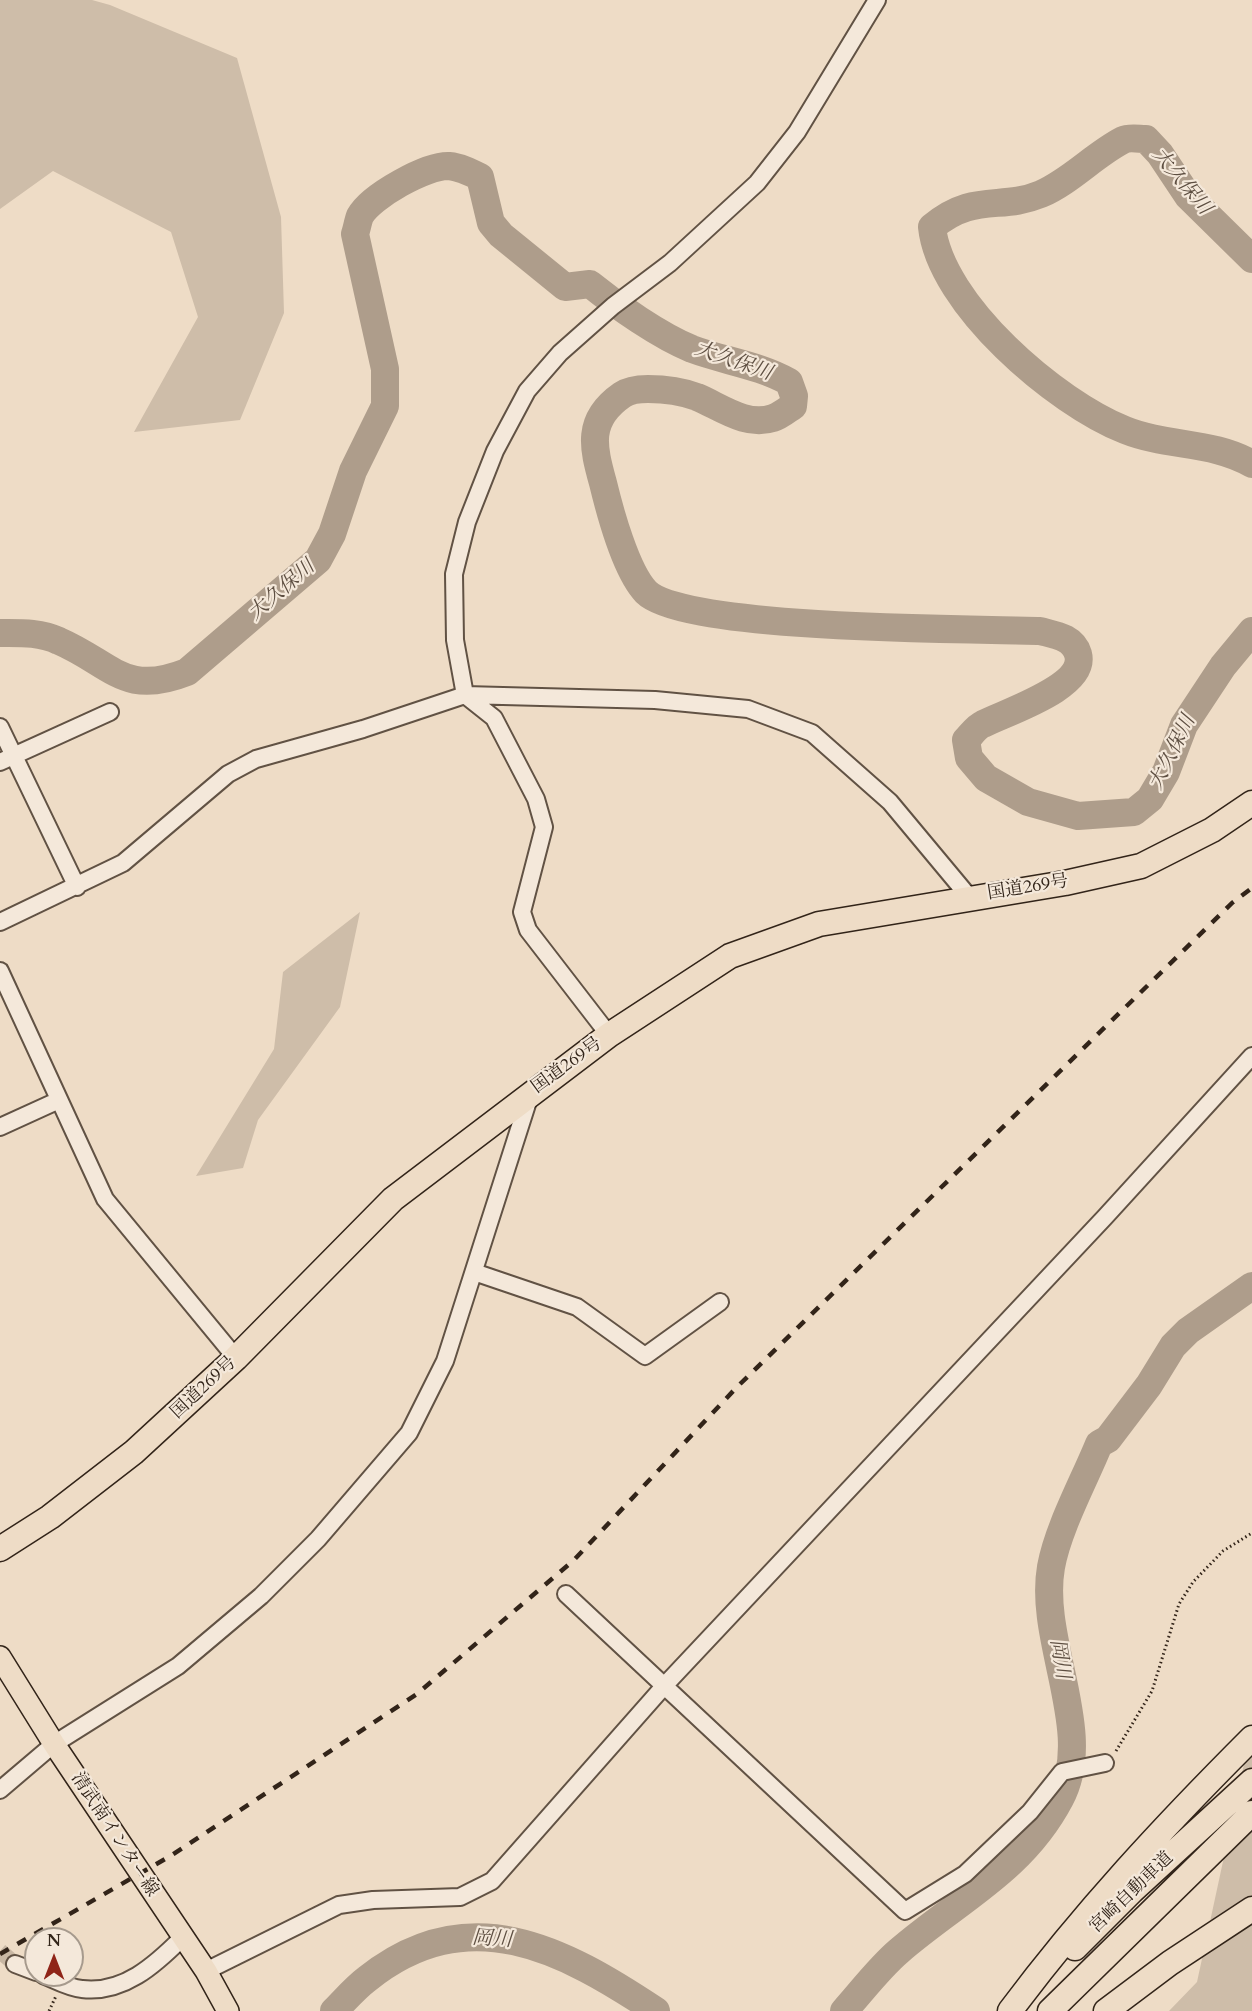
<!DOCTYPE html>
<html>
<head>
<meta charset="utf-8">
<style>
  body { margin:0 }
  #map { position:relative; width:1252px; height:2011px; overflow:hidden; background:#eedcc6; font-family:Cardo,serif }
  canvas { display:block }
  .north { position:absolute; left:24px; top:1927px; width:60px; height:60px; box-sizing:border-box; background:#f4e8da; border:2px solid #a69a8d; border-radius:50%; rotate:0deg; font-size:16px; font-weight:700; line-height:24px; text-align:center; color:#322419 }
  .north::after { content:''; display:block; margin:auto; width:21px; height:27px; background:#8f2418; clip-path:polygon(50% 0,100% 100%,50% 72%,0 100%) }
</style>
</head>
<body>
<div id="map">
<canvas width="1252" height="2011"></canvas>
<div class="north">N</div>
</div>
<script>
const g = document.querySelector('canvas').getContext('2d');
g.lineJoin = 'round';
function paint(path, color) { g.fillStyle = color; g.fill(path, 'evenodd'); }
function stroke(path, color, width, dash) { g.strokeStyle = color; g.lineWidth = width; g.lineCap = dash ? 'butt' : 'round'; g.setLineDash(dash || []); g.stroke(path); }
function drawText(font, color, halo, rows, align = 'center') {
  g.font = font + ' Cardo,"Noto Serif JP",serif'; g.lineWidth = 4.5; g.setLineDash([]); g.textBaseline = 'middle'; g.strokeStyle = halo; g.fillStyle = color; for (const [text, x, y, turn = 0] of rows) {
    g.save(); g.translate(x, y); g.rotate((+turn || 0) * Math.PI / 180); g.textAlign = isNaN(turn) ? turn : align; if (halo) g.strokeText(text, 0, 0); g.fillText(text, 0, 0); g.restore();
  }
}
paint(new Path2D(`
  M 0,0 L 92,0 L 110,5 L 237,58 L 281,217 L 284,313 L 240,420 L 134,432 L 198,317 L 171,232 L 53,171 L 0,209 Z
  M 360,912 L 340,1007 L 258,1120 L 243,1168 L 196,1176 L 274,1049 L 283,972 Z
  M 1252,1727 L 1252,2011 L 1169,2011 L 1197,1982 Z`), '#cebda9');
stroke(new Path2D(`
  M 1252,259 L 1188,196 L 1160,154 L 1146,139 C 1139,139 1129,137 1123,140 C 1094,155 1071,181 1041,194 C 1000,211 974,192 932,227 C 940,304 1056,403 1125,430 C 1167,447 1213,441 1252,464
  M 0,633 C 20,633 40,632 59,641 C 112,664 124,697 187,672 L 318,560 L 332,534 L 353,471 L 385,406 L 385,369 L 355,234 C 357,228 358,221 360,216 C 371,196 427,165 449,166 C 460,167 470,172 480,177 L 491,223 L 501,235 L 565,287 L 590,284 C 617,306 660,336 692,349 C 724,361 759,365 789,382 L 794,396 L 793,406 C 787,410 780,416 773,418 C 746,427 721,407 697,397 C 681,391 665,389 648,389 C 639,389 629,390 622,395 C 586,420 593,447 603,483 C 610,512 626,571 646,592 C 684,630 974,629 1040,631 C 1055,635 1073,637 1078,654 C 1087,687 1006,712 983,724 C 976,727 971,735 966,740 L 969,758 L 986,778 L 1028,802 L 1078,816 L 1134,812 L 1150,799 L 1166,772 L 1184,725 L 1223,666 L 1252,631
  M 334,2011 C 345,2000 355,1988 367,1979 C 468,1898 563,1949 656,2011
  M 844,2011 C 862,1991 879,1968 899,1951 C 958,1900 1022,1871 1060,1799 C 1096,1732 1038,1641 1051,1567 C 1058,1528 1084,1481 1099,1444 L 1108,1439 L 1149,1385 L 1173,1346 L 1188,1331 L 1252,1286`), '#ae9d8b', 28);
stroke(new Path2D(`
  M 0,1951 L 15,1964`), '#c8b7a3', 16, [16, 8]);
const minor = new Path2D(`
  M 0,727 L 77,887
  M 0,762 L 110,712
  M 0,922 L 123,863 L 228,774 L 256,759 L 363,729 L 465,695 L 655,700 L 748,709 L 812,733 L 890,802 L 970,898
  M 0,971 L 105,1199 L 236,1358
  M 609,1035 L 528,930 L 522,912 L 544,827 L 536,799 L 494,718 L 465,695 L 455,640 L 454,574 L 467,522 L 495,451 L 527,391 L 560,353 L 613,306 L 670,263 L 757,183 L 797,132 L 877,0
  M 0,1127 L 57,1101
  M 474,1272 L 577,1307 L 645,1356 L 720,1302
  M 566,1594 L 905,1911 L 965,1874 L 1030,1812 L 1062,1772 L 1105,1763
  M 0,1790 L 54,1744 L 178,1666 L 261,1596 L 318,1539 L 409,1433 L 445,1361 L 530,1095
  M 15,1964 L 36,1972
  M 206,1971 L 339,1905 L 373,1900 L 460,1897 L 492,1881 L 665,1685 L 1105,1217 L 1252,1056
  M 43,1975 C 55,1980 69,1988 82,1989 C 123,1994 155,1965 182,1938`);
const major = new Path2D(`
  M 0,1657 L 54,1744 L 206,1971 L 228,2011`);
const highway = new Path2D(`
  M 0,1549 L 50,1517 L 134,1452 L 236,1358 L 393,1199 L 609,1035 L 730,956 L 819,924 L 1065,883 L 1141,866 L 1212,830 L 1252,803
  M 1075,1948 L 1132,1891 L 1252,1781
  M 1010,2011 C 1084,1912 1165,1825 1252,1738
  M 1050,2011 L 1252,1813
  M 1106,2011 L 1170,1963 L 1252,1909`);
stroke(minor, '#615244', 20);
stroke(major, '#322419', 24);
stroke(highway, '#322419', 27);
stroke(new Path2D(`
  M 1116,1751 L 1152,1691 L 1179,1604 L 1193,1582 L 1223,1551 L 1252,1533
  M 49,2011 L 56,1996`), '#322419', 3, [1.5, 3]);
stroke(minor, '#f4e8da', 16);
stroke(major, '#eedcc6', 21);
stroke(highway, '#eedcc6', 24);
stroke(new Path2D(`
  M 0,1954 L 172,1855 L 417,1694 L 574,1560 L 737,1387 L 1232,903 L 1252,888`), '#322419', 4.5, [10, 10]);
drawText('18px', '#322419', '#f4e8da', [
  ["国道269号",1028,888,-9],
  ["国道269号",567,1066,-36],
  ["国道269号",204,1388,-43],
  ["清武南インター線",114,1835,57],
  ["宮崎自動車道",1132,1893,-44]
]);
drawText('italic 20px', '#5d4e41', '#f4e8da', [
  ["大久保川",1181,182,50],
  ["大久保川",733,362,19],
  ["大久保川",282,591,-41],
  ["大久保川",1173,753,-64],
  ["岡川",1059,1659,81],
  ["岡川",492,1940,4]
]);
</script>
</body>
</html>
